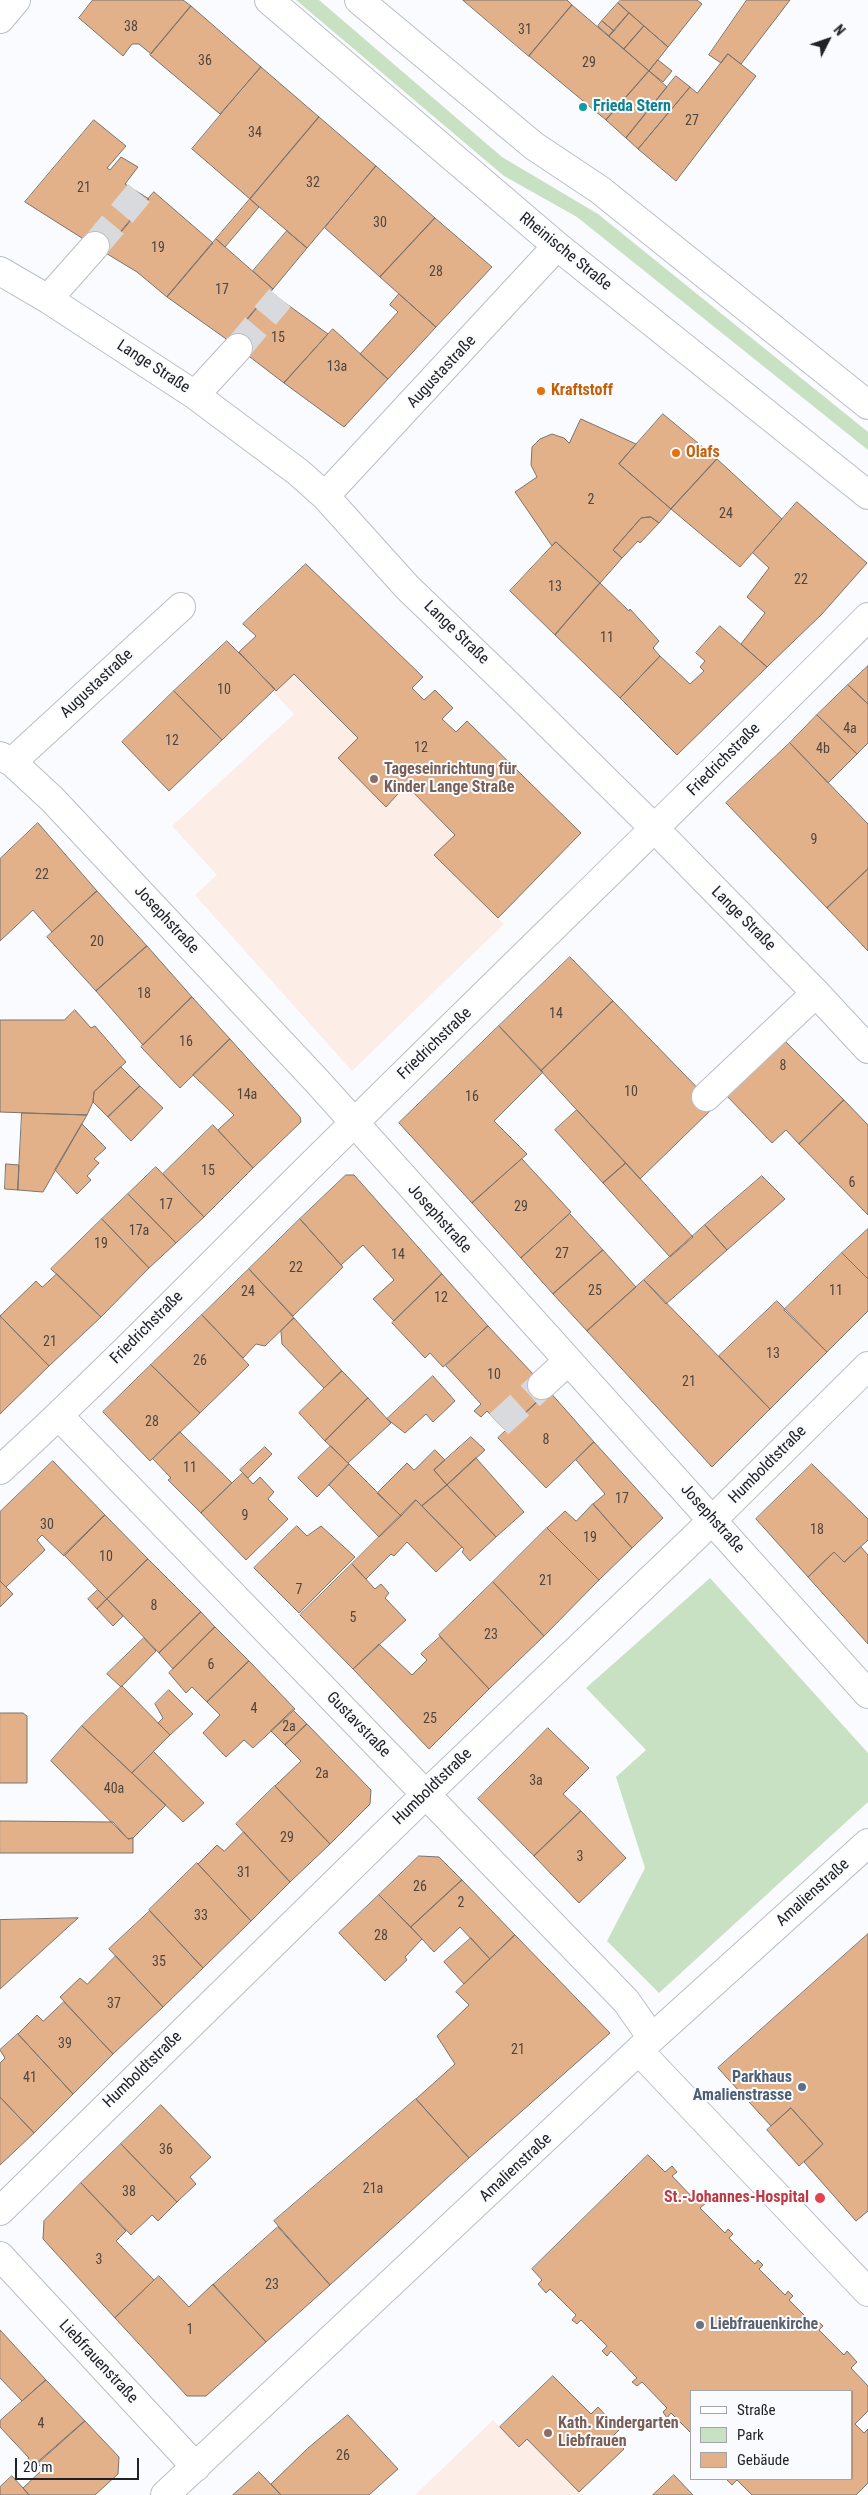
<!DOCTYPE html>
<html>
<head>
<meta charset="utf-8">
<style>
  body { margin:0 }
  #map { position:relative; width:868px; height:2495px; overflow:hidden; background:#f9fbfe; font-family:"Roboto Condensed",sans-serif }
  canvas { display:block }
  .legend { position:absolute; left:690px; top:2390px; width:162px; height:90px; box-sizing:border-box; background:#f9fbfe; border:1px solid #a2a4a7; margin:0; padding:6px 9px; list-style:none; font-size:15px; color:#202225 }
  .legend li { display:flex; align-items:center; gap:10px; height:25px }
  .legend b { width:25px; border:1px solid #a2a4a7 }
  .north { position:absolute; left:803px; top:15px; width:50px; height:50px; -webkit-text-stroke:4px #f9fbfe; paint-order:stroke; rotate:49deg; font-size:14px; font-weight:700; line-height:20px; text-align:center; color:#202225 }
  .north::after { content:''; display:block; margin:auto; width:18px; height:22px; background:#202225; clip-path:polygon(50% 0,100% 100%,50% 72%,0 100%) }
  .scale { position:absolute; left:15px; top:2458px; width:124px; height:22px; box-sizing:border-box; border:2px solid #202225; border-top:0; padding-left:6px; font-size:15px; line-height:18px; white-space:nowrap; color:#202225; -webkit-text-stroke:4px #f9fbfe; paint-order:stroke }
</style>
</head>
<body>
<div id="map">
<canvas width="868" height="2495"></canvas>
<ul class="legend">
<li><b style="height:6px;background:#fff"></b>Straße</li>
<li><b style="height:14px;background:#c9e1c3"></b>Park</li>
<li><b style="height:14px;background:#e2b18a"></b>Gebäude</li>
</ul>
<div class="north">N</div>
<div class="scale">20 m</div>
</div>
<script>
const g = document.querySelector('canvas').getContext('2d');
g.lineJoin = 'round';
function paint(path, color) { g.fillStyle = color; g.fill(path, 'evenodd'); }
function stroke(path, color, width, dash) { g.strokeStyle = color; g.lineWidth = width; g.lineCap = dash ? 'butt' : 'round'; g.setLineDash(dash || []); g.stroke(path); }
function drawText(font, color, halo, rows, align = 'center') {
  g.font = font + ' "Roboto Condensed",sans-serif'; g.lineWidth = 4; g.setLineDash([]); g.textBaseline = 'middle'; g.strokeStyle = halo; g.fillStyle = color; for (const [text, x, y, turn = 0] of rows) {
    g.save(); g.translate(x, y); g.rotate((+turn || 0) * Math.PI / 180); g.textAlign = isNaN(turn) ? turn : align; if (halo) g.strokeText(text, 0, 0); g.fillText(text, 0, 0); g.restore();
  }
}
paint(new Path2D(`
  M 306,564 L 423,677 L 412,688 L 424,700 L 435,690 L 453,708 L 443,719 L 456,731 L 467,721 L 581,833 L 498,918 L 504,924 L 352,1071 L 195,895 L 217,875 L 172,826 L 294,714 L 274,693 L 275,689 L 239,652 L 256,636 L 243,624 Z
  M 553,2376 L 590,2414 L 598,2407 L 619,2430 L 612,2437 L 624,2449 L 579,2492 L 582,2495 L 415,2495 L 493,2420 L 500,2427 Z`), '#fcede7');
paint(new Path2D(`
  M 296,0 L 319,0 L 502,157 L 598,214 L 868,432 L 868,450 L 577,217 L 504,176 Z
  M 710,1578 L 868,1753 L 868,1802 L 659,1993 L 607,1941 L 645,1868 L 616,1777 L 646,1750 L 586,1688 Z`), '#c9e1c3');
const building = new Path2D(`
  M 93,0 L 183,0 L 191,6 L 151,54 L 139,44 L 132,44 L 123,56 L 79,18 Z
  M 463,0 L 567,0 L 572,5 L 529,56 Z
  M 621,0 L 697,0 L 702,4 L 668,47 L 618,3 Z
  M 747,0 L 790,0 L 741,64 L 728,54 L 721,63 L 709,55 Z
  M 618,3 L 629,13 L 614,31 L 602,21 Z
  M 572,5 L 649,71 L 606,120 L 529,56 Z
  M 191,6 L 261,67 L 220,114 L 150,55 Z
  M 629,13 L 644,26 L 624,49 L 609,36 Z
  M 602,21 L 614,31 L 609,36 L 598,26 Z
  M 644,26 L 668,47 L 649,71 L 624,49 Z
  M 728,54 L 756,76 L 676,181 L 638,149 L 690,87 L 697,93 Z
  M 658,60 L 672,71 L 663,82 L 649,71 Z
  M 261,67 L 319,117 L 250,199 L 192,149 Z
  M 649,71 L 667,87 L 626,138 L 606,120 Z
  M 676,76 L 690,87 L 638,149 L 626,138 Z
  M 319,117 L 376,166 L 307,248 L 250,199 Z
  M 94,120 L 126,146 L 107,168 L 110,170 L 121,157 L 138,167 L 125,184 L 149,199 L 104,252 L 25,202 Z
  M 376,166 L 435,218 L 380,277 L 325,228 Z
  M 154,192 L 213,243 L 167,297 L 137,272 L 104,252 Z
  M 250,199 L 259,207 L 225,247 L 216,239 Z
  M 435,218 L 492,267 L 436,327 L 380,277 Z
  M 287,231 L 307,248 L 273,289 L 253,271 Z
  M 216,239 L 273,289 L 229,341 L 167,297 Z
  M 270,292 L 328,334 L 284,383 L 229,341 Z
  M 399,294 L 436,327 L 388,379 L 360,354 L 398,312 L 390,305 Z
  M 333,329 L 388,379 L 344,427 L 284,383 Z
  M 663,414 L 717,459 L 671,509 L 619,464 Z
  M 581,419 L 636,444 L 619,464 L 671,509 L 659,523 L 651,517 L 641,518 L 613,550 L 622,558 L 600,583 L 556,542 L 552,546 L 515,492 L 537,477 L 531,465 L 532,447 L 540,439 L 552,434 L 564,438 L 569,443 Z
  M 717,459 L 782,519 L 740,567 L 671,509 Z
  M 797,502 L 867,563 L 822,614 L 767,667 L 741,644 L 765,613 L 747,597 L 769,568 L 753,553 Z
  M 651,517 L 659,523 L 640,543 L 638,541 L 622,558 L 613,550 L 641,518 Z
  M 556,542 L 600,583 L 555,635 L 510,591 Z
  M 306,564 L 423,677 L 412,688 L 424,700 L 435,690 L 453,708 L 442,719 L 456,732 L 467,721 L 581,833 L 498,918 L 434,855 L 455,835 L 406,785 L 386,807 L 338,758 L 358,738 L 294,674 L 276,691 L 239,652 L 256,636 L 243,624 Z
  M 600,583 L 629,611 L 630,609 L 659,641 L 653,648 L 660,656 L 620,698 L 555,635 Z
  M 720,626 L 767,667 L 677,755 L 620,698 L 660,656 L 690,684 L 704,671 L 700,667 L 705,661 L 696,653 Z
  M 227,641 L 275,689 L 222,740 L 174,691 Z
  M 868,666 L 868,704 L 848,685 Z
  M 848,685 L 868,704 L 868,743 L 857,754 L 817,715 Z
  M 174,691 L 222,740 L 169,791 L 122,742 Z
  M 817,715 L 857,754 L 828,783 L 790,743 Z
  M 790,743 L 868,824 L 868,869 L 827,908 L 726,803 Z
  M 38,823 L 97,891 L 52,932 L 33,910 L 0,941 L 0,859 Z
  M 868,869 L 868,951 L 827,908 Z
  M 97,891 L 147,946 L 96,991 L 47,937 Z
  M 147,946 L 192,997 L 143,1045 L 96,991 Z
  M 570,957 L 613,1001 L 541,1071 L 499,1026 Z
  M 192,997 L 230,1039 L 180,1088 L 141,1047 Z
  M 613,1001 L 715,1106 L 640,1179 L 541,1071 Z
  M 75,1010 L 91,1028 L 95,1026 L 126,1062 L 94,1092 L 93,1102 L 87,1115 L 0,1112 L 0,1020 L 64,1020 Z
  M 499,1026 L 543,1072 L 494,1121 L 527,1154 L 472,1203 L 399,1123 Z
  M 230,1039 L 300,1117 L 301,1122 L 253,1168 L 218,1130 L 234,1115 L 193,1075 Z
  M 783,1039 L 844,1100 L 799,1144 L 786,1130 L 772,1143 L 726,1095 Z
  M 121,1067 L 140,1086 L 108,1117 L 93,1102 L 94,1092 Z
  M 140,1086 L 163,1108 L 131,1141 L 108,1117 Z
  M 844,1100 L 868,1125 L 868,1215 L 799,1144 Z
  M 577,1110 L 626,1163 L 603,1183 L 555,1130 Z
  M 22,1113 L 87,1115 L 43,1192 L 18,1190 Z
  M 82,1124 L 106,1148 L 94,1159 L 99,1163 L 87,1176 L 91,1180 L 77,1194 L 55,1170 Z
  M 213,1125 L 253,1168 L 204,1217 L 163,1174 Z
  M 522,1159 L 571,1212 L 521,1258 L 472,1203 Z
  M 626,1163 L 693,1237 L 670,1257 L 603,1183 Z
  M 6,1164 L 19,1165 L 18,1190 L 5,1189 Z
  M 156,1167 L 204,1217 L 176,1243 L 128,1194 Z
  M 346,1175 L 354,1175 L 442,1274 L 394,1321 L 373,1299 L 394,1280 L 363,1245 L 341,1265 L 300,1219 Z
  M 762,1176 L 785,1199 L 727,1250 L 705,1225 Z
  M 128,1194 L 176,1243 L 149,1268 L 102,1219 Z
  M 570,1214 L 603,1250 L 553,1294 L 521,1258 Z
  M 102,1219 L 149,1268 L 101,1317 L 51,1269 Z
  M 300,1219 L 343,1267 L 293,1316 L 249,1269 Z
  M 705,1225 L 727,1250 L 666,1304 L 644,1280 Z
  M 868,1229 L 868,1279 L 842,1253 Z
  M 603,1250 L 636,1287 L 587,1331 L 553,1294 Z
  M 842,1253 L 868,1279 L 868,1311 L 827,1352 L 784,1310 Z
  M 249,1269 L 294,1318 L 265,1346 L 256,1344 L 243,1358 L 202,1315 Z
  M 57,1274 L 101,1317 L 49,1366 L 0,1316 L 36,1281 L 42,1287 Z
  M 442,1274 L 488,1326 L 443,1367 L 430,1353 L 425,1358 L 392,1323 Z
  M 644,1280 L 770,1409 L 712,1467 L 587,1331 Z
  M 777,1301 L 827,1352 L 770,1409 L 719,1356 Z
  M 202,1315 L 249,1365 L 200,1413 L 151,1365 Z
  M 0,1316 L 49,1366 L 0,1414 Z
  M 294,1318 L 342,1371 L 324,1388 L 282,1344 L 281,1331 Z
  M 488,1326 L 549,1391 L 506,1431 L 487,1411 L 481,1417 L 474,1411 L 481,1404 L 446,1366 Z
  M 151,1365 L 200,1413 L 150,1461 L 103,1412 Z
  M 342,1371 L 368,1398 L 325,1441 L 299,1413 Z
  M 433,1376 L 455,1401 L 433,1422 L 426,1414 L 405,1433 L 387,1419 Z
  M 549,1391 L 594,1442 L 546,1488 L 498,1438 Z
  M 368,1398 L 391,1423 L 348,1463 L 325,1441 Z
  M 180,1432 L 232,1483 L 201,1513 L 168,1480 L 171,1478 L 153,1459 Z
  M 471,1437 L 485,1450 L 447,1485 L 434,1470 Z
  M 594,1442 L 663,1518 L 632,1548 L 593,1504 L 605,1494 L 576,1460 Z
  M 331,1446 L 349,1464 L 317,1497 L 298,1478 Z
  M 265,1447 L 272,1454 L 248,1478 L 240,1470 Z
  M 435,1450 L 445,1460 L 434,1470 L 447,1485 L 422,1506 L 416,1500 L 401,1516 L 377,1493 L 407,1463 L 414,1470 Z
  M 476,1458 L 524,1512 L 496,1537 L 447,1485 Z
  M 53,1461 L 105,1515 L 64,1556 L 42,1535 L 37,1540 L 45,1550 L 6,1587 L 0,1581 L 0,1512 Z
  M 349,1464 L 401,1516 L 379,1537 L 329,1485 Z
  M 812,1464 L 868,1519 L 868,1540 L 844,1562 L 834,1552 L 808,1577 L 756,1519 Z
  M 243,1473 L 253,1484 L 260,1477 L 274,1492 L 268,1499 L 288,1519 L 246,1560 L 201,1513 Z
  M 447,1485 L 496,1537 L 470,1561 L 462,1552 L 464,1549 L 462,1547 L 422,1506 Z
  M 416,1500 L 462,1547 L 436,1572 L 407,1542 L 394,1556 L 391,1554 L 366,1579 L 352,1564 Z
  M 593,1504 L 632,1548 L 599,1580 L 547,1528 L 565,1511 L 576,1521 Z
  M 105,1515 L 148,1559 L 107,1599 L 64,1555 Z
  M 297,1526 L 307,1536 L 321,1526 L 355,1557 L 299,1613 L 254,1568 Z
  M 547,1528 L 599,1580 L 544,1636 L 493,1582 Z
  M 861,1547 L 868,1555 L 868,1644 L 808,1577 L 834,1552 L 844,1562 Z
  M 148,1559 L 201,1612 L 159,1653 L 107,1599 Z
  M 352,1564 L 375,1589 L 381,1584 L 389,1593 L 385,1598 L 406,1620 L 353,1669 L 300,1615 Z
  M 0,1581 L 13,1594 L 0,1607 Z
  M 493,1582 L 544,1636 L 489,1689 L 439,1635 Z
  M 98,1590 L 107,1599 L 97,1609 L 88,1599 Z
  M 107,1599 L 123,1616 L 113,1626 L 97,1609 Z
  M 201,1612 L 215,1627 L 173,1669 L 159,1653 Z
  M 215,1627 L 249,1661 L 207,1702 L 192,1687 L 186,1693 L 169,1673 Z
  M 440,1637 L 489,1689 L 429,1749 L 353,1669 L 379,1644 L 412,1675 L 427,1660 L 421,1654 Z
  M 144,1638 L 156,1651 L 121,1687 L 107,1674 Z
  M 249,1661 L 295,1709 L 253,1748 L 244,1740 L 226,1757 L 203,1733 L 220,1715 L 207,1702 Z
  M 122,1686 L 170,1735 L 132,1773 L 82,1726 Z
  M 169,1690 L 193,1714 L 170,1735 L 158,1723 L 163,1718 L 155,1704 Z
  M 293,1710 L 307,1724 L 285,1745 L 271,1731 Z
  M 0,1713 L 23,1713 L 27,1716 L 27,1783 L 0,1783 Z
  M 307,1724 L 371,1790 L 370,1804 L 330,1844 L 275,1786 L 301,1761 L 285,1745 Z
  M 82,1726 L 166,1805 L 133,1838 L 128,1839 L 51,1761 Z
  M 548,1728 L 589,1768 L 563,1794 L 581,1811 L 534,1856 L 478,1799 Z
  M 154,1752 L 204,1803 L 183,1822 L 132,1773 Z
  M 275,1786 L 330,1844 L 290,1882 L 236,1824 Z
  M 581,1811 L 626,1858 L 579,1903 L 534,1856 Z
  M 0,1821 L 113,1822 L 128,1839 L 133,1838 L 133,1853 L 0,1853 Z
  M 244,1832 L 290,1882 L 251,1921 L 198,1864 L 217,1845 L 224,1851 Z
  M 419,1856 L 439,1857 L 462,1880 L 411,1927 L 379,1895 Z
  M 197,1863 L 251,1921 L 203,1968 L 149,1910 Z
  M 462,1880 L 515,1935 L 490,1959 L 460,1927 L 434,1952 L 411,1927 Z
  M 379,1895 L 422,1939 L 405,1957 L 407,1960 L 385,1981 L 339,1933 Z
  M 150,1911 L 203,1968 L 163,2007 L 109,1949 Z
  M 78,1918 L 0,1989 L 0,1920 Z
  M 868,1934 L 868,2211 L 856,2221 L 804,2162 L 823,2144 L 791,2108 L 771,2126 L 718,2068 Z
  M 515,1935 L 610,2033 L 469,2158 L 416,2099 L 455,2064 L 437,2036 L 469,2005 L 456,1992 Z
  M 471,1938 L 490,1959 L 464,1984 L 444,1962 Z
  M 116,1956 L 163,2007 L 113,2054 L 60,1997 L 80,1978 L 87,1984 Z
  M 64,2002 L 113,2054 L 73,2094 L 18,2034 L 37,2015 L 43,2021 Z
  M 18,2034 L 73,2094 L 34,2133 L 0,2097 L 0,2063 L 5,2058 L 0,2050 Z
  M 0,2097 L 34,2133 L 0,2165 Z
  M 416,2099 L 469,2158 L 330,2285 L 274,2221 Z
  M 161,2105 L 211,2157 L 190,2177 L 196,2184 L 177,2202 L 121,2144 Z
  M 791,2108 L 823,2144 L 799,2166 L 767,2130 Z
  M 121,2144 L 177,2202 L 158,2221 L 152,2215 L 131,2235 L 81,2183 Z
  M 648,2155 L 665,2172 L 672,2166 L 677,2172 L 672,2176 L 696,2201 L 701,2196 L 707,2202 L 700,2208 L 725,2233 L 728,2229 L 733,2234 L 729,2238 L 755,2264 L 758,2260 L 763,2265 L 759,2269 L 785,2295 L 788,2291 L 793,2296 L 789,2300 L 815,2326 L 819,2322 L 823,2326 L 819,2330 L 844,2355 L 847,2351 L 857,2362 L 851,2368 L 868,2386 L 868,2411 L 855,2424 L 864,2433 L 868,2429 L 868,2483 L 856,2495 L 752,2495 L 737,2480 L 732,2485 L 726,2479 L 852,2479 L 852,2391 L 692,2391 L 692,2434 L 671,2413 L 667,2418 L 663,2412 L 667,2408 L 642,2382 L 637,2386 L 632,2382 L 637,2378 L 611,2351 L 607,2356 L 602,2351 L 607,2346 L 581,2320 L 577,2324 L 572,2320 L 576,2315 L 550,2289 L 546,2293 L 538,2284 L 542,2280 L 532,2269 Z
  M 81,2183 L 126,2231 L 116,2241 L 154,2280 L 115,2318 L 43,2239 L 44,2221 Z
  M 278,2227 L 330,2285 L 266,2342 L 213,2285 Z
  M 159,2276 L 189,2307 L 213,2284 L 266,2342 L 206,2396 L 187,2396 L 115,2318 Z
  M 0,2330 L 46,2380 L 22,2401 L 0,2378 Z
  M 553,2376 L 591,2414 L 598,2407 L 619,2430 L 612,2437 L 624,2449 L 579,2492 L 527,2439 L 519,2447 L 500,2427 Z
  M 46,2380 L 85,2421 L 29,2471 L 23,2463 L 29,2458 L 0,2427 L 0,2421 Z
  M 348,2415 L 398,2469 L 369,2495 L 281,2495 L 271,2484 L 307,2449 Z
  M 85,2421 L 119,2457 L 118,2474 L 95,2495 L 29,2495 L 23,2488 L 43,2469 L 37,2463 Z
  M 259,2472 L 281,2495 L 233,2495 Z
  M 674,2475 L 693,2495 L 653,2495 Z
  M 12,2476 L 23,2488 L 29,2495 L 0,2495 L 0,2487 Z`);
paint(building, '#e2b18a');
stroke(building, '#7b736d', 1);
stroke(new Path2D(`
  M 95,246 L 139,193
  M 238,348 L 280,298
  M 499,1424 L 542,1385`), '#d8dadd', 28, [28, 14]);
const minor = new Path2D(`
  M 0,271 L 48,299 L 195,395 L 298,472 L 325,496 L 407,587 L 513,689 L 655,829 L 816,993 L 868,1049
  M 48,299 L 95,246
  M 195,395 L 238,348
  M 325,496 L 557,246
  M 0,756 L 12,762 L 52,799 L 316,1080 L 868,1694
  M 12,762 L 181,607
  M 706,1097 L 816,993
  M 542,1385 L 568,1361
  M 59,1416 L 626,2001 L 652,2038
  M 0,1470 C 122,1358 236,1238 354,1123 C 525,954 698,787 868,617
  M 639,2051 L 868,2292
  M 0,2211 L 425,1795 L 693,1539 L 868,1366
  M 0,2256 L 196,2467
  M 165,2495 L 652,2038 L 868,1843`);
const major = new Path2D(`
  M 269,0 L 557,246 L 868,495
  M 359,0 L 534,146 L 600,190 L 868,405
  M 0,19 L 16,0`);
stroke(minor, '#babec6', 30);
stroke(major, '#babec6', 30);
stroke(minor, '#fff', 28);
stroke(major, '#fff', 28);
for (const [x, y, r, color] of [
  [583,107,5,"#0f9aa8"],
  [541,391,5,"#e8710a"],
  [676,453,5,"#e8710a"],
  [374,779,5,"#8d6e63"],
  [802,2087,5,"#5c6f8a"],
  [820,2198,6,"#e0444e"],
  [700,2325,5,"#6b7280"],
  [548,2433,5,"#8d6e63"]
]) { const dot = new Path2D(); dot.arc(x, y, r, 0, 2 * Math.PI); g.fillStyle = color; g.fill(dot); stroke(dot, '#f9fbfe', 2); }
drawText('14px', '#50463e', null, [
  ["38",131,27],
  ["31",525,30],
  ["36",205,61],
  ["29",589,63],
  ["27",692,121],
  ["34",255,133],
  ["32",313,183],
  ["21",84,188],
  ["30",380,223],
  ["19",158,248],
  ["28",436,272],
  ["17",222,290],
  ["15",278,338],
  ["13a",337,367],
  ["2",591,500],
  ["24",726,514],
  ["22",801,580],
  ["13",555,587],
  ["11",607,638],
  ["10",224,690],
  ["4a",850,729],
  ["12",172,741],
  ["12",421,748],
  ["4b",823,749],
  ["9",814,840],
  ["22",42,875],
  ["20",97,942],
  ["18",144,994],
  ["14",556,1014],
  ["16",186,1042],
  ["8",783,1066],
  ["10",631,1092],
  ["14a",247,1095],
  ["16",472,1097],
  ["15",208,1171],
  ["6",852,1183],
  ["17",166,1205],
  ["29",521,1207],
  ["17a",139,1231],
  ["19",101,1244],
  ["27",562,1254],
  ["14",398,1255],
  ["22",296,1268],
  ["25",595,1291],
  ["11",836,1291],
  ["24",248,1292],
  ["12",441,1298],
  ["21",50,1342],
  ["13",773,1354],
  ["26",200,1361],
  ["10",494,1375],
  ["21",689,1382],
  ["28",152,1422],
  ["8",546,1440],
  ["11",190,1468],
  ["17",622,1499],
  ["9",245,1516],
  ["30",47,1525],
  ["18",817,1530],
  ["19",590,1538],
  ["10",106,1557],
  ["21",546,1581],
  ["7",299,1590],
  ["8",154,1606],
  ["5",353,1618],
  ["23",491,1635],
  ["6",211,1665],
  ["4",254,1709],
  ["25",430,1719],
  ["2a",289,1727],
  ["2a",322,1774],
  ["3a",536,1781],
  ["40a",114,1789],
  ["29",287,1838],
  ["3",580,1857],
  ["31",244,1873],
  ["26",420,1887],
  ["2",461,1903],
  ["33",201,1916],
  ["28",381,1936],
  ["35",159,1962],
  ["37",114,2004],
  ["39",65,2044],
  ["21",518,2050],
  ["41",30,2078],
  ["36",166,2150],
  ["21a",373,2189],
  ["38",129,2192],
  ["3",99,2260],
  ["23",272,2285],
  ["1",190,2330],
  ["4",41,2424],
  ["26",343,2456]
]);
drawText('bold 16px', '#0d838f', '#f9fbfe', [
  ["Frieda Stern",593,107]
], 'left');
drawText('16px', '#202225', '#f9fbfe', [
  ["Rheinische Straße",565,252,39],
  ["Lange Straße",153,367,33],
  ["Augustastraße",442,372,-47],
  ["Lange Straße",456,633,44],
  ["Augustastraße",97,684,-43],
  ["Friedrichstraße",724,760,-45],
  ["Lange Straße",743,919,45],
  ["Josephstraße",166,920,47],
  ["Friedrichstraße",435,1044,-44],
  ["Josephstraße",439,1219,48],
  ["Friedrichstraße",147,1328,-45],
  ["Humboldtstraße",768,1465,-45],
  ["Josephstraße",712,1519,48],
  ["Gustavstraße",358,1725,46],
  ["Humboldtstraße",433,1787,-44],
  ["Amalienstraße",813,1893,-42],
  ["Humboldtstraße",143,2070,-44],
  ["Amalienstraße",516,2168,-43],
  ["Liebfrauenstraße",98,2362,47]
]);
drawText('bold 16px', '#c56008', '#f9fbfe', [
  ["Kraftstoff",551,391],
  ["Olafs",686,453]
], 'left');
drawText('bold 16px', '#785e54', '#f9fbfe', [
  ["Tageseinrichtung für",384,770],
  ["Kinder Lange Straße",384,788],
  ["Kath. Kindergarten",558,2424],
  ["Liebfrauen",558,2442]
], 'left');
drawText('bold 16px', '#4e5e75', '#f9fbfe', [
  ["Parkhaus",792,2078],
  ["Amalienstrasse",792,2096]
], 'right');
drawText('bold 16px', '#be3a42', '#f9fbfe', [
  ["St.-Johannes-Hospital",809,2198]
], 'right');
drawText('bold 16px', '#5b616d', '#f9fbfe', [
  ["Liebfrauenkirche",710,2325]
], 'left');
</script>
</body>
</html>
